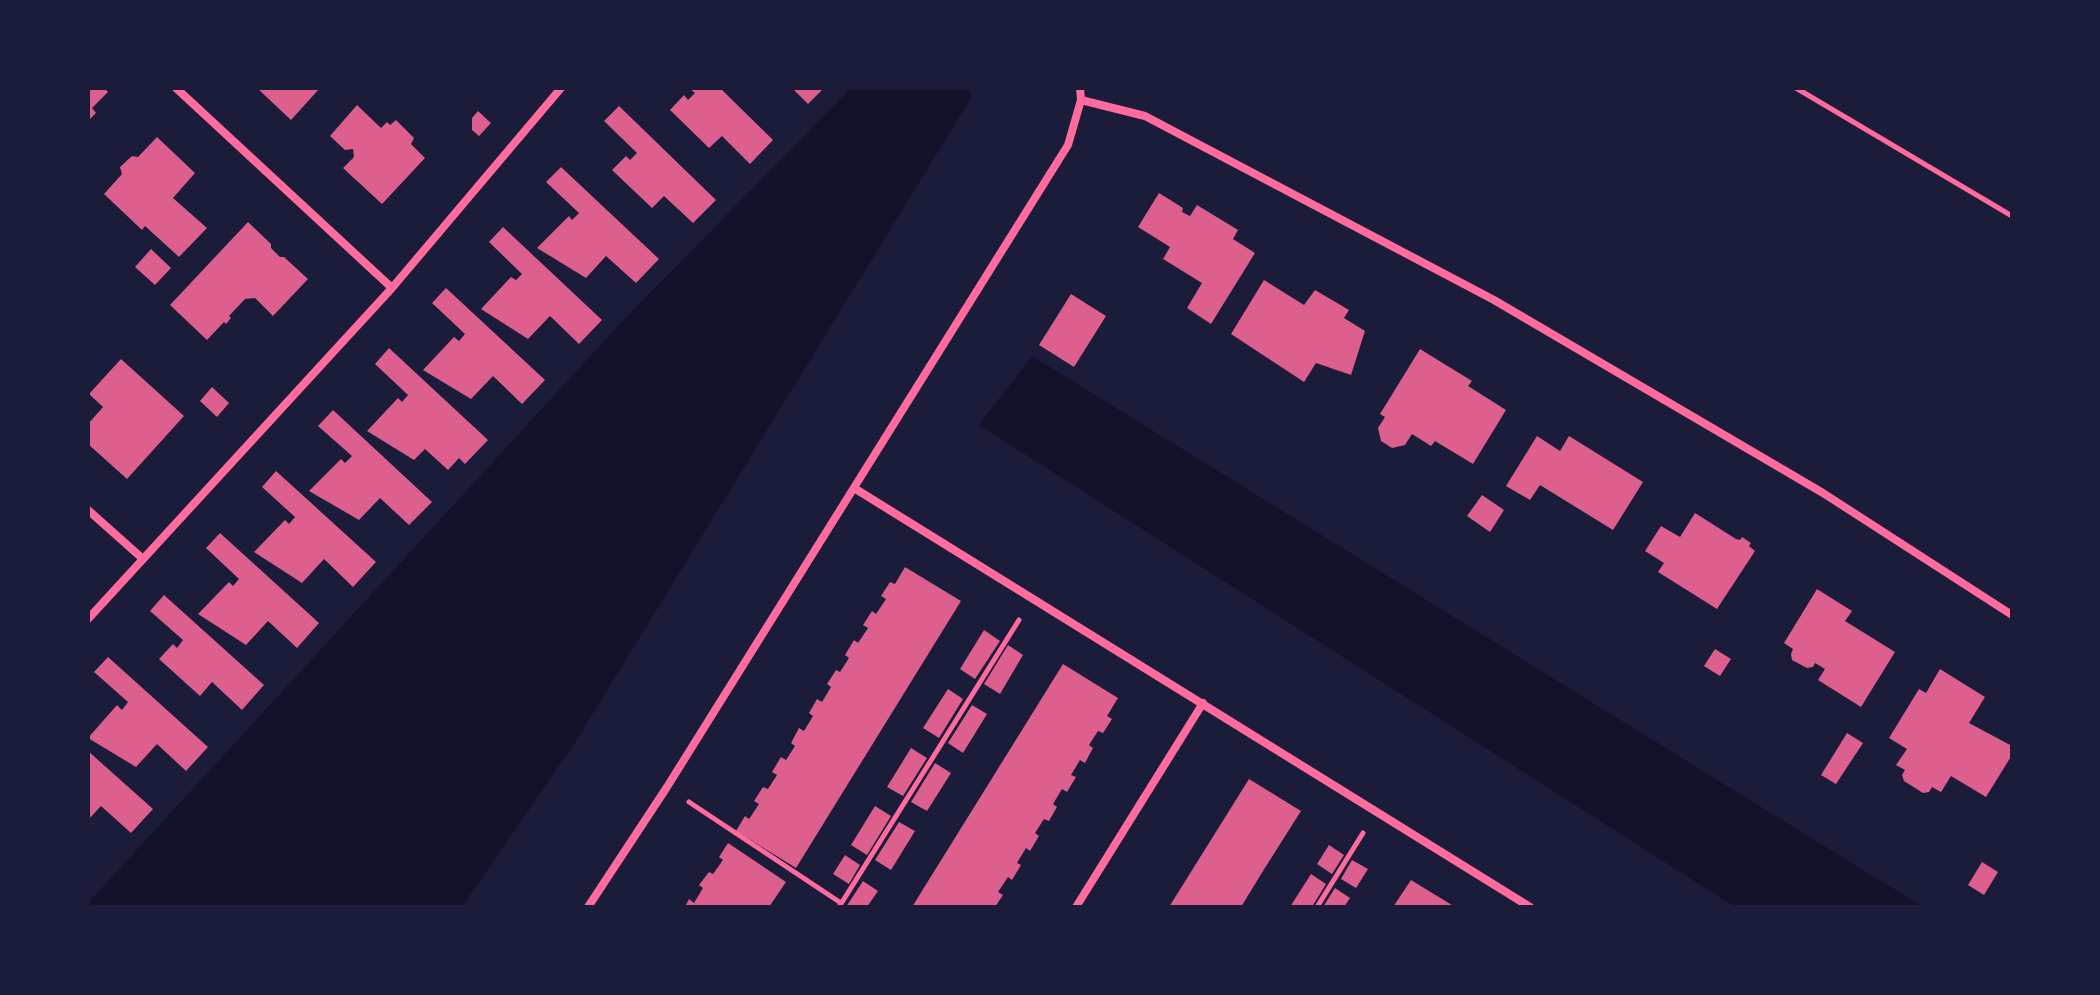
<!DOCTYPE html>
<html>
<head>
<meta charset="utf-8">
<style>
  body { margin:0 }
  #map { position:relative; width:2100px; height:995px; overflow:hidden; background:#1b1b3a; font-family:"Roboto Condensed",sans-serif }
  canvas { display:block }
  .frame { position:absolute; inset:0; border:90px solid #1b1b3a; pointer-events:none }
</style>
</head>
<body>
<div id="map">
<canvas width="2100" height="995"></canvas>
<div class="frame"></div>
</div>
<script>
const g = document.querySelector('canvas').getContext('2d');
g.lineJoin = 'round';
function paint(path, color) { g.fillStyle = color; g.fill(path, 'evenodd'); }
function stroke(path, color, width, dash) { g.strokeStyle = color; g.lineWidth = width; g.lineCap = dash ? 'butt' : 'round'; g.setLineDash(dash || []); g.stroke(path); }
paint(new Path2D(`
  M 851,88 L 968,88 L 971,98 L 576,741 L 462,907 L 88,907 L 88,903 L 617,327 Z
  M 1032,356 L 1871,875 L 1924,907 L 1735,907 L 979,425 Z`), '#12122b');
paint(new Path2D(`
  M 88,88 L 104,88 L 108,92 L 92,108 L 96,113 L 88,121 Z
  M 257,88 L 320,88 L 291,120 Z
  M 689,88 L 720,88 L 773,140 L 750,164 L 722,136 L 709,148 L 670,110 L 684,95 L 688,100 L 695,93 Z
  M 792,88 L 824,88 L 808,104 Z
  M 357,105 L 381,128 L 387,122 L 390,125 L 396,120 L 414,138 L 411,144 L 425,158 L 382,204 L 343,168 L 354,157 L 353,149 L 345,150 L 330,136 Z
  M 619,106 L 716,200 L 693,223 L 664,196 L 652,208 L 612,170 L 626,156 L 630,160 L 637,153 L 604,121 Z
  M 478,111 L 491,123 L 479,136 L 472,130 L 472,118 Z
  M 157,137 L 195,173 L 173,198 L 207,228 L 179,257 L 145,226 L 142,230 L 104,194 L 122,174 L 120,167 L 132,156 L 138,157 Z
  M 561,167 L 659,259 L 636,283 L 606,256 L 586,278 L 537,248 L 569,216 L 572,220 L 579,213 L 546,182 Z
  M 1159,193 L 1183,208 L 1182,212 L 1190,216 L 1197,205 L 1238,230 L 1233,239 L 1255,253 L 1211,324 L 1187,308 L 1202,283 L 1163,259 L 1170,247 L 1138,227 Z
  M 248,222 L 271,244 L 271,248 L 280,257 L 284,257 L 308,279 L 273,316 L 255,298 L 245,299 L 229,316 L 231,318 L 226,324 L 224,322 L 207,340 L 170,305 Z
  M 503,227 L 602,320 L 579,344 L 550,316 L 528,339 L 481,309 L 511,277 L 516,280 L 522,274 L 489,242 Z
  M 151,249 L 171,268 L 155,285 L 135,267 Z
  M 1264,280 L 1304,305 L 1315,290 L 1349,310 L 1344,318 L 1365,331 L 1351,375 L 1316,363 L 1304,382 L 1231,334 Z
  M 446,288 L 545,380 L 522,404 L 493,376 L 471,399 L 423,370 L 454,337 L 459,341 L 465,334 L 432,303 Z
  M 1071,294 L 1106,316 L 1074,367 L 1039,345 Z
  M 389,348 L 488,440 L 465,464 L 459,458 L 448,470 L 425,449 L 414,460 L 367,431 L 398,398 L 402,402 L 408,395 L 375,364 Z
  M 1420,349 L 1472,381 L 1468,386 L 1506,410 L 1473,464 L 1435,441 L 1431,446 L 1412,434 L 1405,445 L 1392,448 L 1381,441 L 1378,428 L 1385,417 L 1380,414 Z
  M 121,359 L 184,416 L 127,479 L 88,444 L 88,424 L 103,407 L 89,394 Z
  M 212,387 L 229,403 L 217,417 L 200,401 Z
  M 333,410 L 432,502 L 409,525 L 380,498 L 359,520 L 309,491 L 341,459 L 345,463 L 352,456 L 318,426 Z
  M 1537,436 L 1560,451 L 1569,436 L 1643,482 L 1613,530 L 1540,485 L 1530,500 L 1506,486 Z
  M 276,471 L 376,562 L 353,587 L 324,559 L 302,583 L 254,552 L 285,520 L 289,524 L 295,517 L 262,487 Z
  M 1482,495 L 1504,510 L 1490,532 L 1467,516 Z
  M 1695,513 L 1736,539 L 1740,540 L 1742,537 L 1751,543 L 1749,546 L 1755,551 L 1717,609 L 1658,572 L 1664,563 L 1645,551 L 1661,526 L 1680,537 Z
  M 220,533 L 319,623 L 297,648 L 268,621 L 246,645 L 198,614 L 229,582 L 233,586 L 239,579 L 206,548 Z
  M 905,567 L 961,601 L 796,868 L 736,831 L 745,816 L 749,819 L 759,804 L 754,801 L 763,787 L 768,789 L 777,775 L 772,772 L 781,757 L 786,760 L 795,746 L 791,743 L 799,728 L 804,731 L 813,716 L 809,713 L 817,699 L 822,702 L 831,687 L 827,684 L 836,670 L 840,672 L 849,658 L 845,655 L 854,640 L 858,643 L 868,628 L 863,625 L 872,611 L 876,614 L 886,599 L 881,596 L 890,582 L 895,584 Z
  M 1817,589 L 1852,611 L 1845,621 L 1895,652 L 1861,707 L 1818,680 L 1825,669 L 1815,663 L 1813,667 L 1807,668 L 1792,660 L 1791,654 L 1793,649 L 1784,643 Z
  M 164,595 L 264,685 L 242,710 L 212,682 L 200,696 L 159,659 L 173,644 L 177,648 L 183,640 L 150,611 Z
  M 984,630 L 1000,641 L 975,679 L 960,669 Z
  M 1008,645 L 1023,655 L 1000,694 L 984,684 Z
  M 1715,649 L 1731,659 L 1720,676 L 1704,666 Z
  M 108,657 L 208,747 L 186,771 L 157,744 L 136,767 L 88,738 L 117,705 L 122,710 L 128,702 L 94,672 Z
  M 1063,664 L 1118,698 L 1107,716 L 1112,719 L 1103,733 L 1098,731 L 1089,745 L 1093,748 L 1085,763 L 1080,760 L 1071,775 L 1076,777 L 1067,792 L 1062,789 L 1053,804 L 1057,807 L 1049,821 L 1044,819 L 1035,833 L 1039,836 L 1030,851 L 1026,848 L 1017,863 L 1021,865 L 1012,880 L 1008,877 L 998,892 L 1003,895 L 995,907 L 912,907 Z
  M 1940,669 L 1985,697 L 1969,723 L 2012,746 L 2012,755 L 1986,797 L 1951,776 L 1941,792 L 1932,787 L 1929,792 L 1923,793 L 1904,781 L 1902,775 L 1905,770 L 1896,765 L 1907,749 L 1889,738 L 1919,689 L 1926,693 Z
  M 948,689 L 963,699 L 939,738 L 923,728 Z
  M 972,705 L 987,714 L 963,753 L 948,743 Z
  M 1847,733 L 1863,743 L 1836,784 L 1821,775 Z
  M 911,748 L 927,758 L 903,796 L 887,787 Z
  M 88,751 L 153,809 L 131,833 L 101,806 L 88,820 Z
  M 935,763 L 951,773 L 927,811 L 911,802 Z
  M 1249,779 L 1301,811 L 1263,871 L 1241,907 L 1169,907 Z
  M 875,806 L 891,816 L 867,855 L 851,845 Z
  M 899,822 L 915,831 L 891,870 L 875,860 Z
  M 728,843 L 786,882 L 769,907 L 685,907 L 689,899 L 694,903 L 703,888 L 699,885 L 709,872 L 713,874 L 723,860 L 719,857 Z
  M 1329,845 L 1344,855 L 1332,874 L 1317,864 Z
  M 845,855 L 860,865 L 849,884 L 833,874 Z
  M 1352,860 L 1368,869 L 1356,888 L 1341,879 Z
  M 1982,862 L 1998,872 L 1984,895 L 1968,885 Z
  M 1311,874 L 1326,884 L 1312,907 L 1290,907 Z
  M 1411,880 L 1455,907 L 1393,907 Z
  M 863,881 L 878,891 L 867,907 L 846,907 Z
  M 1335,888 L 1350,898 L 1344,907 L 1323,907 Z`), '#dd5f8e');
stroke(new Path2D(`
  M 1796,88 L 2012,216
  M 689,802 L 841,903
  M 839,907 L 1019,620
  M 1317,907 L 1363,833`), '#ff6b9d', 5);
stroke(new Path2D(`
  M 176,88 L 392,288
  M 1081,100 L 1145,116 L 1494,300 L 1823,493 L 2012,615
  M 854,488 L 1530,907
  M 88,510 L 143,559
  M 88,619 L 392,288 L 561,88
  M 588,907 L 667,787 L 1068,145 L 1081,100 L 1080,88
  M 1076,907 L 1203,703`), '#ff6b9d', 8);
</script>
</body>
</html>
